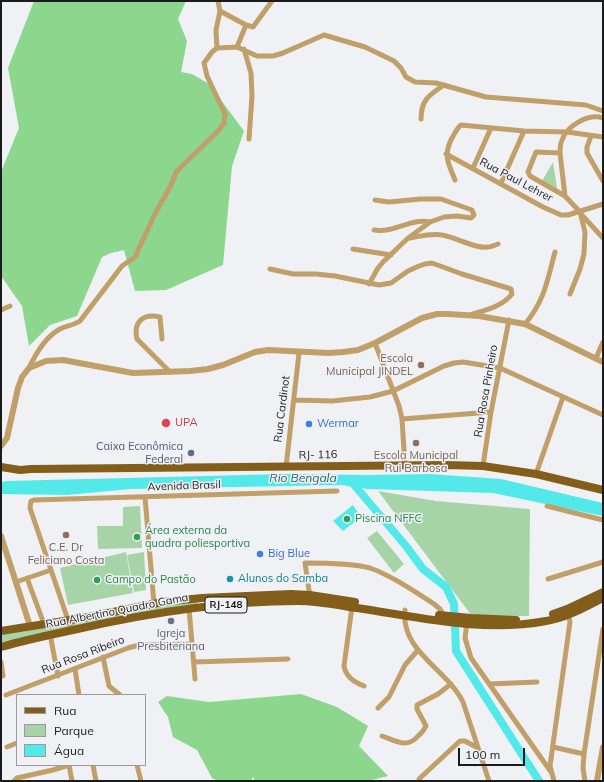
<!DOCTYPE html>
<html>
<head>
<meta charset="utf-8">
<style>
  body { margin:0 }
  #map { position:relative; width:604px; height:782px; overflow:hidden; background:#f0f1f5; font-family:Mulish,sans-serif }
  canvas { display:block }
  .frame { position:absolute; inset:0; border:2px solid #1b1b1d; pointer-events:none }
  .legend { position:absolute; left:16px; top:694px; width:130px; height:72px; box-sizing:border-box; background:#f0f1f5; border:1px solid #9b9b9f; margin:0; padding:5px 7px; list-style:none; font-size:12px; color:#1b1b1d }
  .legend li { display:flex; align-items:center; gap:8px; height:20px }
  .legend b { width:20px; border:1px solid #9b9b9f }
  .scale { position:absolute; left:458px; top:748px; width:67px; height:18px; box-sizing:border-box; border:2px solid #1b1b1d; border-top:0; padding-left:5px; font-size:12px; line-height:14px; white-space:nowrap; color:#1b1b1d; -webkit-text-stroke:3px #f0f1f5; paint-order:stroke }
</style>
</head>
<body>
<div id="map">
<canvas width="604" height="782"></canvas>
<div class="frame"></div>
<ul class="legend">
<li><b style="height:5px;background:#835e1b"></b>Rua</li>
<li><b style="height:11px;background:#a7d4a7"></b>Parque</li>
<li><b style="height:11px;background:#53e9ea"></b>Água</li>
</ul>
<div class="scale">100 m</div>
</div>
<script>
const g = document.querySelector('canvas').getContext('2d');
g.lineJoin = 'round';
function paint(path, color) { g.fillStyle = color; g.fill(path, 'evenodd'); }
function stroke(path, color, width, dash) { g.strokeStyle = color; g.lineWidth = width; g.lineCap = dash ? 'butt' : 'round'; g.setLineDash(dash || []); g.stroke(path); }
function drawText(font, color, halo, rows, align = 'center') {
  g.font = font + ' Mulish,sans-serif'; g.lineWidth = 3; g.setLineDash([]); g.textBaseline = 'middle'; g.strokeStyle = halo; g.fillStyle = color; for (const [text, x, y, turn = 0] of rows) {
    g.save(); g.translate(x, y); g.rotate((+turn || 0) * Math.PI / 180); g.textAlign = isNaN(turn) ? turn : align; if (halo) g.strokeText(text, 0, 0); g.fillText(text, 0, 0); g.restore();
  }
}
paint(new Path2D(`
  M 553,162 L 557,188 L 542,181 Z
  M 378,491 L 436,501 L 530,509 L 529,616 L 472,616 Z
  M 140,506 L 142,548 L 98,549 L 97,526 L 123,526 L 123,507 Z
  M 377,531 L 404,564 L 394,573 L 367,538 Z
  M 126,552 L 133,593 L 68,605 L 60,568 Z
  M 144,552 L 146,590 L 134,592 L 127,555 Z
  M 198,599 L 197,606 L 1,644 L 1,632 Z`), '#a7d4a7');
paint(new Path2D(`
  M 34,1 L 186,1 L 178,19 L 187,41 L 181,72 L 192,74 L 209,84 L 244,131 L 232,166 L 223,265 L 166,290 L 135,291 L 124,250 L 111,253 L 102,257 L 77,316 L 50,325 L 29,346 L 22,306 L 1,276 L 1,172 L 19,128 L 8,68 Z
  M 301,694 L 337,707 L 368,726 L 359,746 L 388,776 L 368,781 L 254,781 L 254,777 L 250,781 L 218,781 L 212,778 L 197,750 L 173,737 L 168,717 L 158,702 L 167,696 L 209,702 Z`), '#8cd68e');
paint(new Path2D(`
  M 284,474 L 369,475 L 430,474 L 501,479 L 603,503 L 603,516 L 493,493 L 367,489 L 341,485 L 131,489 L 67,495 L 1,494 L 1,482 L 7,481 Z
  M 353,505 L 361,517 L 343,531 L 333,521 Z`), '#53e9ea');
stroke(new Path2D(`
  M 350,480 L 406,546 L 423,569 L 446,587 L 454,604 L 456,651 L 539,781`), '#53e9ea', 8);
stroke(new Path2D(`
  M 218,1 L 220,11 L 246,25 L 237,47
  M 246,25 L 253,27 L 272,1
  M 217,48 L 237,47 L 257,56 L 273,56 L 283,53 L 324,35 L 365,47 L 394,61 L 401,68 L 406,77 L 415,82 L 436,83 L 486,97 L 586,105 L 603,111
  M 244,49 L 251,73 L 252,96 L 249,139
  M 421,119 C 421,100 429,95 444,85
  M 591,136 L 587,147 L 587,153 L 603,181
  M 560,153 L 536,152 L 528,172 L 530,176 L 565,196
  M 446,154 L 543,207 L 561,215 L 568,215 L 603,204
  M 473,168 L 491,128
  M 455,180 C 448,163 443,155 452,138 C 455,133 457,128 461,125 L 524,131 L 567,132 L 603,137
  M 501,183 L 524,131
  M 581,214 L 603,238
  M 374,230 C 396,233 410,218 430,222
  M 410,238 C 421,236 432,233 442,235 C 456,237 475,249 488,247 C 491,247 495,245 498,244
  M 353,249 L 391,255
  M 270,269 L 293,274 L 316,274 L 335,276 L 379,285 L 391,283 L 408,271 L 419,266 L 425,264 L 432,263 L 462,274 L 511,289 L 512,294 C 502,307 485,310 470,315
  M 369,284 L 378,268 L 383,262 L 407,239 L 430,222 L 444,217 L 457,216 L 471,218 L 474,215 L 472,210 L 441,199 L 421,199 L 389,202 L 375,200
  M 570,294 L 580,269 L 584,254 L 585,232 L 580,212 L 565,196 L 560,153 C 560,148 560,144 562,140 C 567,126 588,113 603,118
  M 1,310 L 10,306
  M 525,324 C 545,300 547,281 555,252
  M 162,339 L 160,317 C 143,313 133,322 137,339 L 170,372
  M 375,343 L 399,406 L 402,419 L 405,466
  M 596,358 L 603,342
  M 29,368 C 36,353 45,337 60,329 C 66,326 74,325 80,321 L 122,266 L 135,257 L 155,214 L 171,185 L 176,172 L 218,131 L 224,123 L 225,114 L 207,76 L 204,63 L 212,52 L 217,48 L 216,30 L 220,11
  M 294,400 L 332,401 L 370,397 L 393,391 L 444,366 L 454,363 L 463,362 L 500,368 L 603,415
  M 402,419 L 491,412
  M 483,466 L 491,412 L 509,320
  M 286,467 L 299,353
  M 536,474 L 563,397
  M 145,497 L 154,604
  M 547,506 L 603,520
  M 27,578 L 44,624
  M 548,579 L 603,562
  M 16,582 L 51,570
  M 310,597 L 305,563 C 324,563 352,563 370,568 C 392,576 414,591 434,604 L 440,609 L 445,617
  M 352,607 L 344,666 C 346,677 354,682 364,686
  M 189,608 L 195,679
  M 405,610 C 400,651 447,669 463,702 L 489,781
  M 467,622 L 465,638 L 471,658 L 551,772
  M 73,630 L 68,620 L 30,508 L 31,501 L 34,500 L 337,491
  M 50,634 L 58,676
  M 103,657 L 109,686 L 120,695
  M 1,662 L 3,676
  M 194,662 L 288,659
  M 75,669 L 79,695
  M 489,684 L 537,682
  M 6,695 L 128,648 L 139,645 L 192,644
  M 378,708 L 389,697 L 405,665 L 418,650
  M 382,736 C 396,741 407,749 418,736 C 422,733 424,730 426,726 L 417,709 L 417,705 L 438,694 L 451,684
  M 7,747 L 17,743
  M 553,747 L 584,754
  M 69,765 L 72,781
  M 93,765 L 96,781
  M 137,765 L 141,781
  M 419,779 L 460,741 L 465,741 L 478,748
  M 14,781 L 17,778 L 53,770 L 69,765
  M 554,781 L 550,766 L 570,622 L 568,612
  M 585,781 L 583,768 L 584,754 L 603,629`), '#c19f68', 5);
stroke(new Path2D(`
  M 1,446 L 7,438 L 18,388 L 22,377 L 29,368 L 46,361 L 63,360 L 133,373 L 190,371 L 208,369 L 223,365 L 255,352 L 268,350 L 329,353 L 343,352 L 358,350 L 375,343 L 422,318 L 437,314 L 448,314 L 479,316 L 525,324 L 603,362
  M 1,536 L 30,626
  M 597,781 L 603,747`), '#c19f68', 6);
stroke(new Path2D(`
  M 1,467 L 20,470 L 31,469 L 447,465 L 483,466 L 536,474 L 603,490
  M 553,614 L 567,609 L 603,592
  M 439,615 L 471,618 L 516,620
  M 1,631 L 83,618 L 163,602 L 202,598 L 291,594 L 310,595 L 355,602
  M 1,647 C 25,640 49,635 73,630 C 147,613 222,601 298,601 C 318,601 337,605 357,608 C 419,617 483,633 546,621 C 566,618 585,607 603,598`), '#835e1b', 8);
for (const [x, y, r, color] of [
  [421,365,4,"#8d6e63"],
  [166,423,5,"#e0444e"],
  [309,424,4,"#3f7fe0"],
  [416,443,4,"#8d6e63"],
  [191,453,4,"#5c6f8a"],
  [347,519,4,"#2e9e5b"],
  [66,535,4,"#8d6e63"],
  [137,537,4,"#2e9e5b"],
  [260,554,4,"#3f7fe0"],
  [230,579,4,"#0f9aa8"],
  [97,580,4,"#2e9e5b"],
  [171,621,4,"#6b7280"]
]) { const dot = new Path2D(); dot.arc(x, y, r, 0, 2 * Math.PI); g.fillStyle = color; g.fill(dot); stroke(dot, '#f0f1f5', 1.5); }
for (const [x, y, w] of [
  [226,605,42]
]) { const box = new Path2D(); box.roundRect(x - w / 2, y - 8, w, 16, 3); g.fillStyle = '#f0f1f5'; g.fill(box); stroke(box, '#1b1b1d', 1); }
drawText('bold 10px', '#1b1b1d', null, [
  ["RJ-148",226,605]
]);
drawText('11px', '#1b1b1d', '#f0f1f5', [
  ["Rua Paul Lehrer",516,180,28],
  ["Rua Rosa Pinheiro",486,391,-80],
  ["Rua Cardinot",282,409,-83],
  ["RJ- 116",318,455,-1],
  ["Avenida Brasil",184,486,-2],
  ["Rua Albertino Quadro Gama",117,611,-11],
  ["Rua Rosa Ribeiro",83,655,-21]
]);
drawText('11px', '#785e54', '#f0f1f5', [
  ["Escola",413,359,"right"],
  ["Municipal JINDEL",413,372,"right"],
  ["Escola Municipal",416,456],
  ["Rui Barbosa",416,469],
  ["C.E. Dr",66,548],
  ["Feliciano Costa",66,561]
]);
drawText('11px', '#be3a42', '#f0f1f5', [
  ["UPA",175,423]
], 'left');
drawText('11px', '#366cbe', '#f0f1f5', [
  ["Wermar",317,424],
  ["Big Blue",268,554]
], 'left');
drawText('11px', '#4e5e75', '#f0f1f5', [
  ["Caixa Econômica",183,447],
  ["Federal",183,460]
], 'right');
drawText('11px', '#27864d', '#f0f1f5', [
  ["Piscina NFFC",355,519],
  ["Área externa da",145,531],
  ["quadra poliesportiva",145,544],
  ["Campo do Pastão",105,580]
], 'left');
drawText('11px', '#0d838f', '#f0f1f5', [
  ["Alunos do Samba",238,579]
], 'left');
drawText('11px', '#5b616d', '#f0f1f5', [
  ["Igreja",171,634],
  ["Presbiteriana",171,647]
]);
drawText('italic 12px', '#266363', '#f0f1f5', [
  ["Rio Bengala",303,478]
]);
</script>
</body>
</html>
